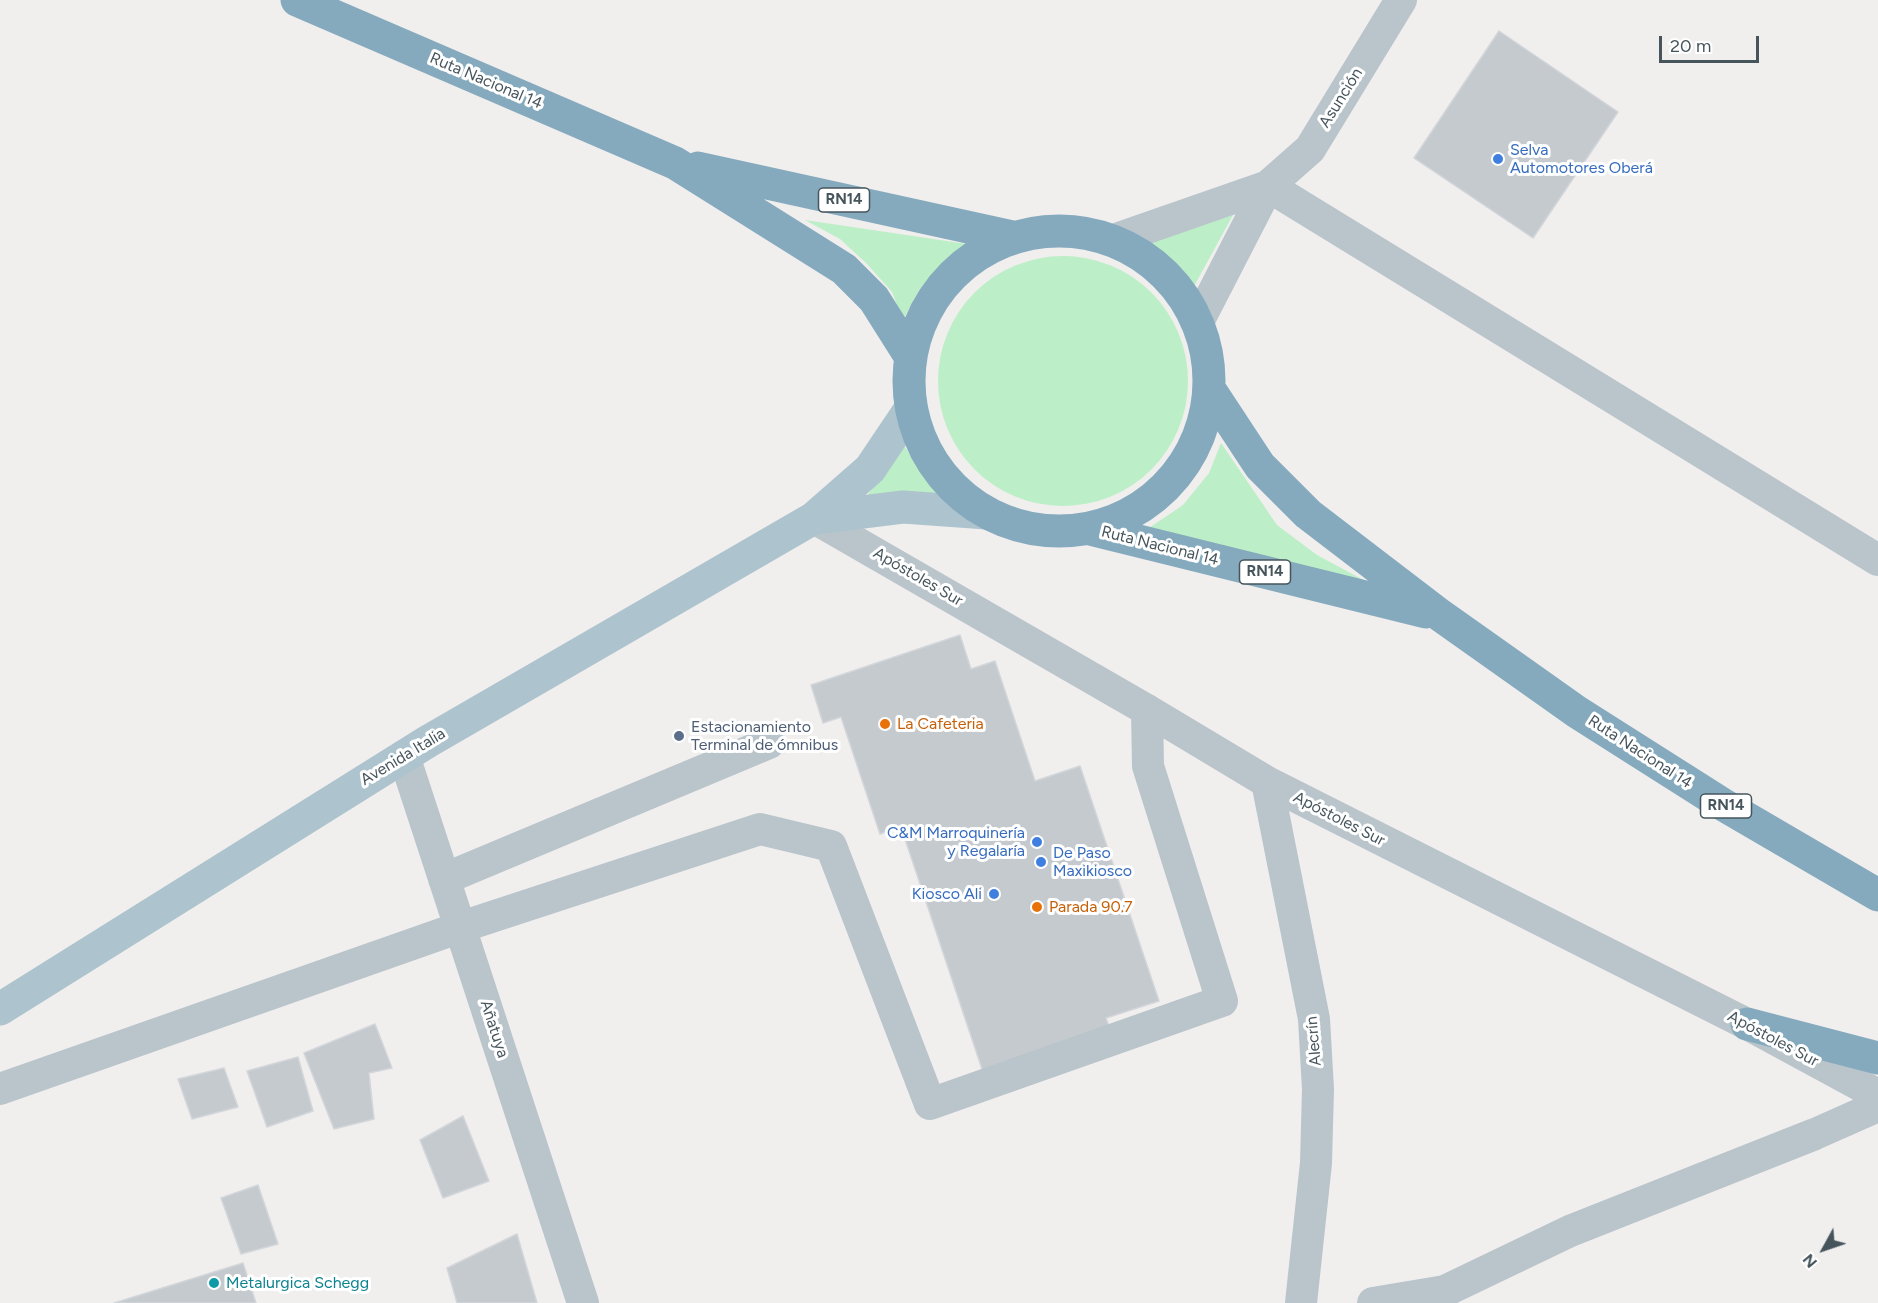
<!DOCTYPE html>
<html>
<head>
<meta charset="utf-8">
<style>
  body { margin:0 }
  #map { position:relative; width:1878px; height:1303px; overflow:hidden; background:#f1eeee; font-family:Figtree,sans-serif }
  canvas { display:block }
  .north { position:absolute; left:1794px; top:1219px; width:60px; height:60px; -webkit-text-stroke:4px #fff; paint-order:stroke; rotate:230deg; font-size:16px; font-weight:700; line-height:24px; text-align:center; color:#46555c }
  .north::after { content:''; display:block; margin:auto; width:21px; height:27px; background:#46555c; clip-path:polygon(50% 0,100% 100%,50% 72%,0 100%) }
  .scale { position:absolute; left:1659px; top:36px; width:100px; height:27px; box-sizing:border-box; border:3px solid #46555c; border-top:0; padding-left:8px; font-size:18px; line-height:21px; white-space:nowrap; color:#46555c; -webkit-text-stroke:4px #fff; paint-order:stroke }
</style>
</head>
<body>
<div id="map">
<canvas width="1878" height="1303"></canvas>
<div class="north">N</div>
<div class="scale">20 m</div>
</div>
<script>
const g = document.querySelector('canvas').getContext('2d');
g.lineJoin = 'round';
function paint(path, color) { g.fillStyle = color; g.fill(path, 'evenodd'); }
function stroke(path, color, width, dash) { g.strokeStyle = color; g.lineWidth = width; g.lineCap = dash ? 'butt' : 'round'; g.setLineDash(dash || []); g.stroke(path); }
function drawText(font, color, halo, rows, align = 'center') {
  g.font = font + ' Figtree,sans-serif'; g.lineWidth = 6; g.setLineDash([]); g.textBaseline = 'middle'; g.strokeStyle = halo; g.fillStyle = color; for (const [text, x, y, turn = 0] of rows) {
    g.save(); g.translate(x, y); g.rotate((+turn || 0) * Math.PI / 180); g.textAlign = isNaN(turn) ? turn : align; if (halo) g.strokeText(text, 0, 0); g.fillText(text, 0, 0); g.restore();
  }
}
paint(new Path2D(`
  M 1233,215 L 1192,290 L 1151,242 Z
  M 805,220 L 967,244 L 944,261 L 919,290 L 903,320 L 892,292 L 866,263 L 840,239 Z
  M938 381a125 125 0 1 1 250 0a125 125 0 1 1-250 0Z
  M 1221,443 L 1277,525 L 1317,555 L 1371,584 L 1146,530 L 1183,505 L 1209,473 Z
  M 903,444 L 940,497 L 864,500 Z`), '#bcefc7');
const building = new Path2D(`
  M 1499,31 L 1618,112 L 1533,238 L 1414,158 Z
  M 960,635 L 971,669 L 995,661 L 1035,781 L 1080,766 L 1159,1001 L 1106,1018 L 1111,1032 L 984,1075 L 901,827 L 880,834 L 841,717 L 823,723 L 811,685 Z
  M 375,1024 L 392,1068 L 369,1073 L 374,1119 L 334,1129 L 304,1053 Z
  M 298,1057 L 313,1111 L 267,1127 L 247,1071 Z
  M 224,1068 L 238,1107 L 192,1119 L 178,1079 Z
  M 463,1116 L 489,1181 L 443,1198 L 420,1140 Z
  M 258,1185 L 278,1244 L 241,1254 L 221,1198 Z
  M 517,1234 L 537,1303 L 457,1303 L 447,1268 Z
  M 243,1263 L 256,1303 L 114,1303 Z`);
paint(building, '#c5cace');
stroke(building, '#d2d6da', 1.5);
stroke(new Path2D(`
  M 1268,186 L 1878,560
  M 1113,240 L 1268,186
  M 1198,322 L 1268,186 L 1310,149 L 1401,0
  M 814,518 L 1147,710 L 1267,782 L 1747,1024 L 1878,1095
  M 404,756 L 583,1303
  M 1267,782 L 1314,1019 L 1318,1089 L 1316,1163 L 1301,1303
  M 444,879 L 769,743
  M 0,1089 L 461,927 L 760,829 L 831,846 L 930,1104 L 1222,1001 L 1148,766 L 1147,710
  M 1373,1303 L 1445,1291 L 1570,1231 L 1815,1134 L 1878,1106`), '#b9c5cb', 32);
stroke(new Path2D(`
  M 814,518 L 903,507 L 987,513
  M 0,1009 L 427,742 L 814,518 L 870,469 L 911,408`), '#adc3cd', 33);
stroke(new Path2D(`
  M 297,0 L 675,163 L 844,269 L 874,299 L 910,356
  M 698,168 L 1013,237
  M909 381a150 150 0 1 1 300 0a150 150 0 1 1-300 0Z
  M 1210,390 L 1260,466 L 1308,514 L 1440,615 L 1577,712 L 1722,804 L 1878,895
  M 1090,529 L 1426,612
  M 1747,1024 L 1878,1058`), '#85aabe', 33);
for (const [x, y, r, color] of [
  [1498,159,6,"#3f7fe0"],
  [885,724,6,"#e8710a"],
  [679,736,6,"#5c6f8a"],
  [1037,842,6,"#3f7fe0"],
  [1041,862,6,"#3f7fe0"],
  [994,894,6,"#3f7fe0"],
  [1037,907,6,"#e8710a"],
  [214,1283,6,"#0f9aa8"]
]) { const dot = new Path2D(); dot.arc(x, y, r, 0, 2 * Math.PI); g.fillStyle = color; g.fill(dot); stroke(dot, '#fff', 2); }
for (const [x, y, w] of [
  [844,200,51],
  [1265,572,51],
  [1726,806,51]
]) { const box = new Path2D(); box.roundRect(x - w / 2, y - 12, w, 24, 4.5); g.fillStyle = '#fff'; g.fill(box); stroke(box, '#46555c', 1.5); }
drawText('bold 15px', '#46555c', null, [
  ["RN14",844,200],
  ["RN14",1265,572],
  ["RN14",1726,806]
]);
drawText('16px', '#46555c', '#fff', [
  ["Ruta Nacional 14",486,81,23],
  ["Asunción",1341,98,-58],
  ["Ruta Nacional 14",1160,546,14],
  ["Apóstoles Sur",918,577,30],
  ["Ruta Nacional 14",1640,752,33],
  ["Avenida Italia",403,757,-31],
  ["Apóstoles Sur",1339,819,27],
  ["Añatuya",494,1029,72],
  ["Apóstoles Sur",1773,1039,28],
  ["Alecrín",1314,1041,-95]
]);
drawText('16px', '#366cbe', '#fff', [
  ["Selva",1510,150],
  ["Automotores Oberá",1510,168],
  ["C&M Marroquinería",1025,833,"right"],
  ["y Regalaría",1025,851,"right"],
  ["De Paso",1053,853],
  ["Maxikiosco",1053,871],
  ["Kiosco Ali",982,894,"right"]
], 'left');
drawText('16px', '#c56008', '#fff', [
  ["La Cafeteria",897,724],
  ["Parada 90.7",1049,907]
], 'left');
drawText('16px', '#4e5e75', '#fff', [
  ["Estacionamiento",691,727],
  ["Terminal de ómnibus",691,745]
], 'left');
drawText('16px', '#0d838f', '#fff', [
  ["Metalurgica Schegg",226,1283]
], 'left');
</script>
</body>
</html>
